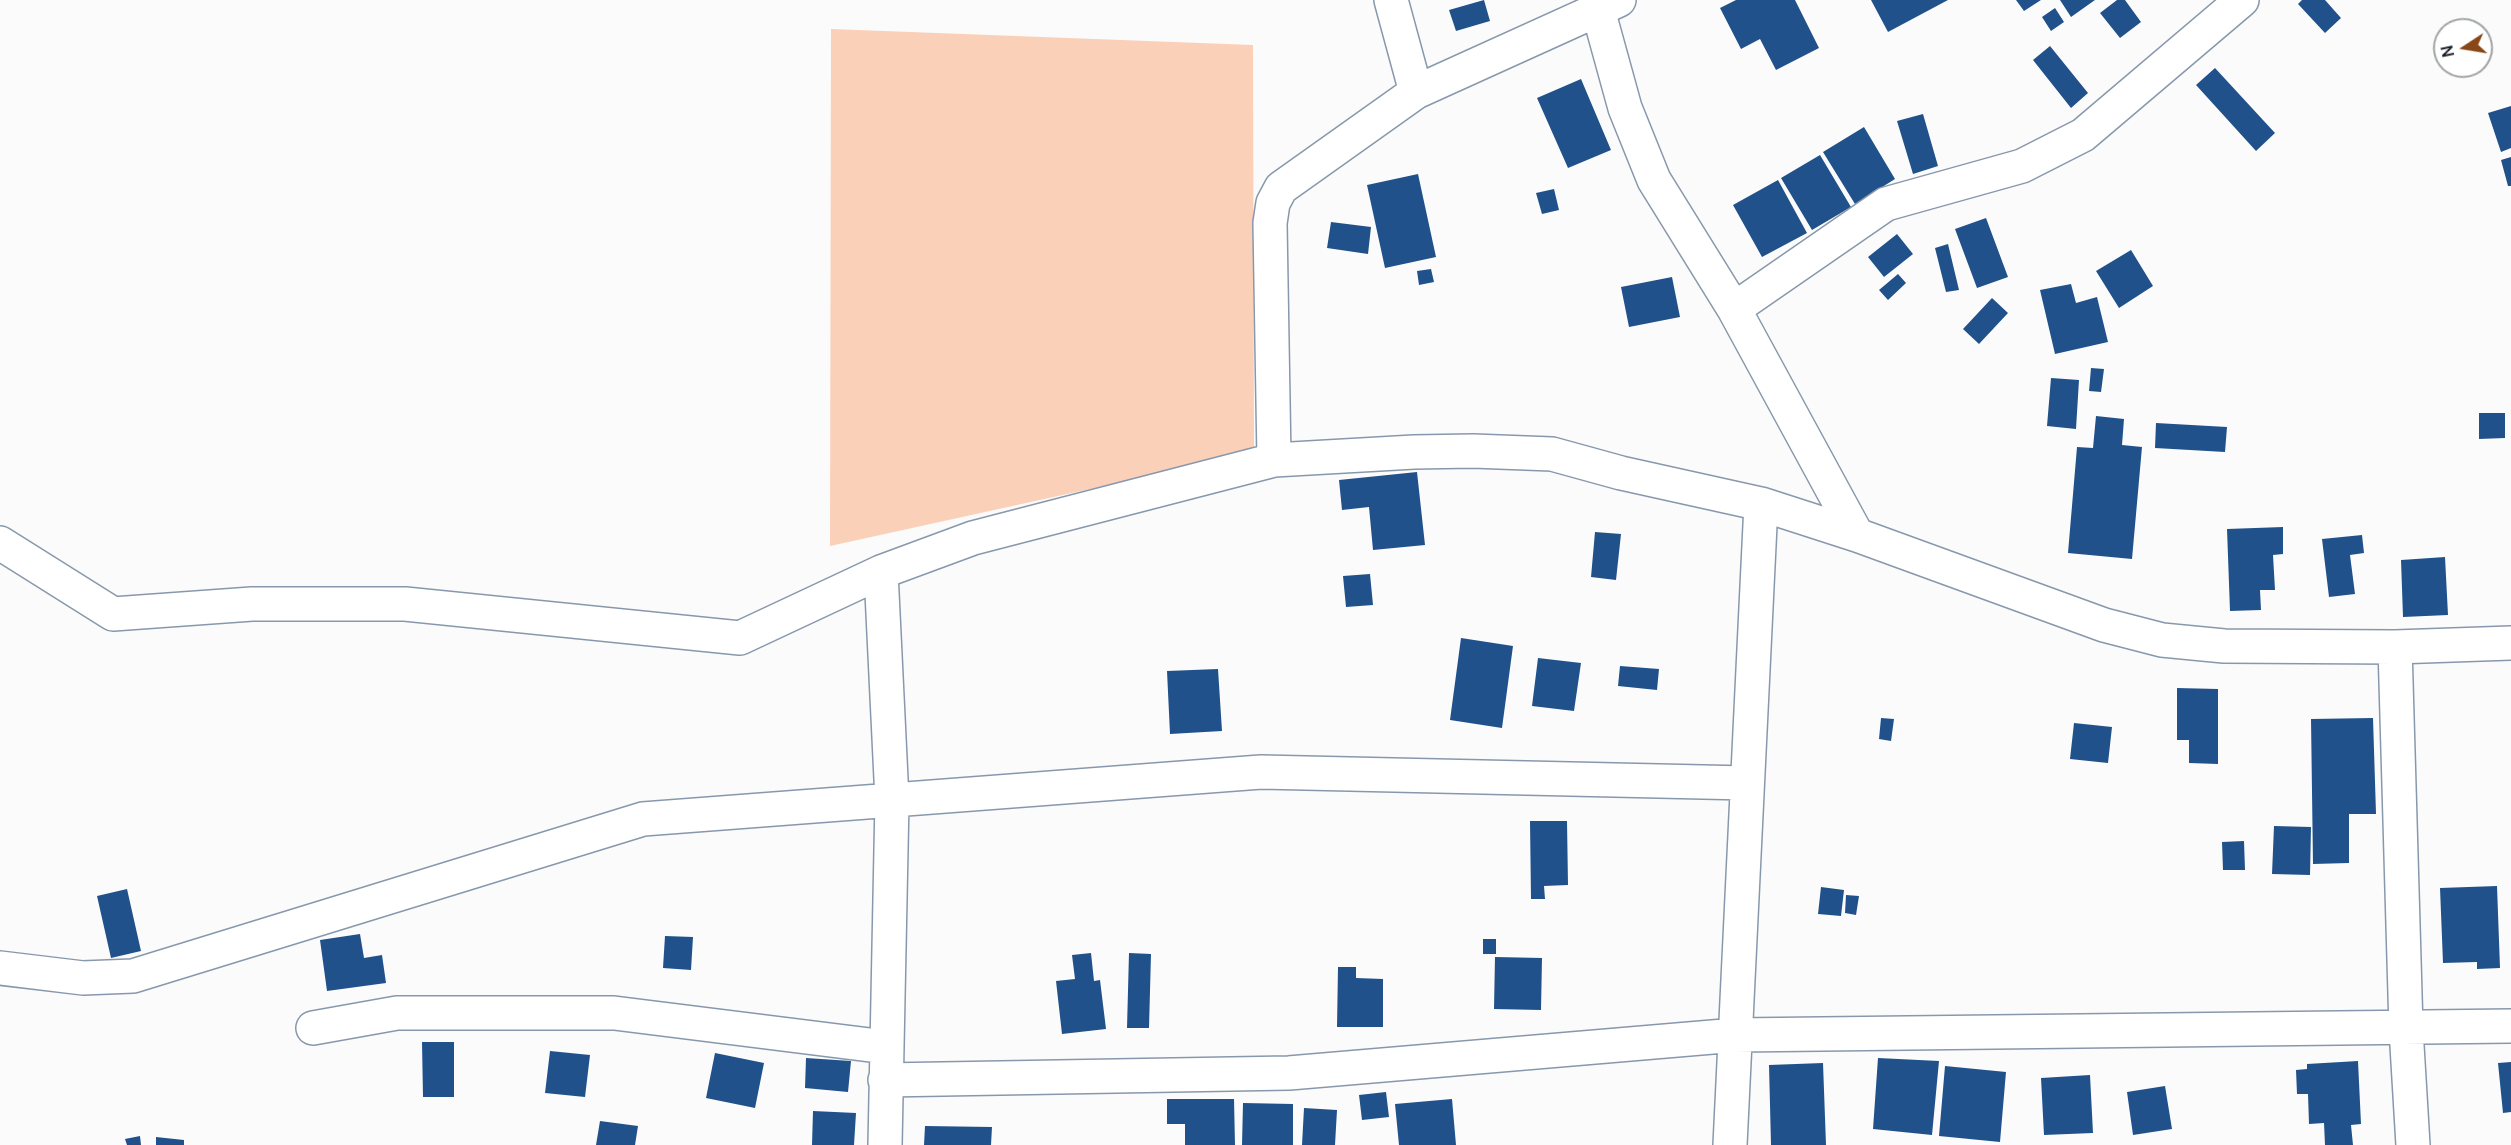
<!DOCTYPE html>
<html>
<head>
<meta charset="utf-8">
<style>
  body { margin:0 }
  #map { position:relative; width:2511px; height:1145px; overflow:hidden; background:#fbfbfb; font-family:Manrope,sans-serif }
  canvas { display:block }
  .north { position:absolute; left:2433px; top:18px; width:60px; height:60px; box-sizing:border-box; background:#fff; border:2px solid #a2a5a8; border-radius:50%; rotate:258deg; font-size:16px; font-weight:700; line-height:24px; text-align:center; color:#171d25 }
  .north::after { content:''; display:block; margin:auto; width:21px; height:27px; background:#894617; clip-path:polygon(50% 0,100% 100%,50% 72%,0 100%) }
</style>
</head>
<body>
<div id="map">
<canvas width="2511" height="1145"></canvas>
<div class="north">N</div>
</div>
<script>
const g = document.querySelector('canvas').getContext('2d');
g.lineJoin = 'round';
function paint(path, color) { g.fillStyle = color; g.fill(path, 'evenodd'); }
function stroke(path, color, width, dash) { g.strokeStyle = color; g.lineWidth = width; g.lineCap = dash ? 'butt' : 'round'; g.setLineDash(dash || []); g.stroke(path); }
paint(new Path2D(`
  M 831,29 L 1253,45 L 1254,453 L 830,546 Z`), '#fad0b8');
paint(new Path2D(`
  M 1484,0 L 1490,21 L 1456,31 L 1449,10 Z
  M 1736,0 L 1795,0 L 1819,48 L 1776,70 L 1760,39 L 1741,49 L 1720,8 Z
  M 1871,0 L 1948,0 L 1888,32 Z
  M 2016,0 L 2041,0 L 2024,11 Z
  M 2060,0 L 2095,0 L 2071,17 Z
  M 2117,0 L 2125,0 L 2141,22 L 2120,38 L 2100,13 Z
  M 2302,0 L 2325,0 L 2341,18 L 2325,33 L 2298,4 Z
  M 2055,8 L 2064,22 L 2051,31 L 2042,17 Z
  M 2050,46 L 2088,93 L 2071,108 L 2033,60 Z
  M 2215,68 L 2275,133 L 2256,151 L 2196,85 Z
  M 1581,79 L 1611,150 L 1568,168 L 1537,98 Z
  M 2511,106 L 2511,148 L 2501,152 L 2488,113 Z
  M 1923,114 L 1938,166 L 1913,174 L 1897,121 Z
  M 1864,127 L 1895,179 L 1855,204 L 1823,152 Z
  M 1820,155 L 1851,207 L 1812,230 L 1781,178 Z
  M 2511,157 L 2511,186 L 2508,186 L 2501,160 Z
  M 1418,174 L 1436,257 L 1385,268 L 1367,185 Z
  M 1778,180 L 1807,233 L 1762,257 L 1733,205 Z
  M 1554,189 L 1559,210 L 1542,214 L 1536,193 Z
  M 1986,218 L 2008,277 L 1977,288 L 1955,229 Z
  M 1331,222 L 1371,227 L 1368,254 L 1327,248 Z
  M 1897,234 L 1913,254 L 1884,277 L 1868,257 Z
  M 1948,244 L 1959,290 L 1946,292 L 1935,248 Z
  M 2131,250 L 2153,286 L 2119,308 L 2096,271 Z
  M 1431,269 L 1434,282 L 1419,285 L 1417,271 Z
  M 1898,274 L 1906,283 L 1888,300 L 1879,290 Z
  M 1672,277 L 1680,317 L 1629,327 L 1621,287 Z
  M 2071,284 L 2076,303 L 2097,297 L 2108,342 L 2055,354 L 2040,290 Z
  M 1992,298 L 2008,313 L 1979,344 L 1963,329 Z
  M 2091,368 L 2104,369 L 2101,392 L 2089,391 Z
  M 2051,378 L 2079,380 L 2076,429 L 2047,426 Z
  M 2479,413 L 2505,413 L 2505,438 L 2479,439 Z
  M 2096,416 L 2124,419 L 2122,445 L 2142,447 L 2132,559 L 2068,553 L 2077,447 L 2093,448 Z
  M 2156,423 L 2227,427 L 2225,452 L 2155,448 Z
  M 1417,472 L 1425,545 L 1373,550 L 1369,507 L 1342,510 L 1339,480 Z
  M 2283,527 L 2283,554 L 2273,555 L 2275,590 L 2260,590 L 2261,610 L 2230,611 L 2227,529 Z
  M 1595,532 L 1621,534 L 1616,580 L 1591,577 Z
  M 2362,535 L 2364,553 L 2350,555 L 2355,594 L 2329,597 L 2322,539 Z
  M 2445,557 L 2448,615 L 2403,617 L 2401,560 Z
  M 1370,574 L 1373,605 L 1346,607 L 1343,576 Z
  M 1461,638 L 1513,646 L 1502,728 L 1450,720 Z
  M 1538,658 L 1581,663 L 1574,711 L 1532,706 Z
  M 1620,666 L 1659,669 L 1657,690 L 1618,686 Z
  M 1218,669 L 1222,731 L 1170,734 L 1167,671 Z
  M 2177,688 L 2218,689 L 2218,764 L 2189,763 L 2189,740 L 2177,740 Z
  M 1881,718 L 1894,719 L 1891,741 L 1879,739 Z
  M 2373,718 L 2376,814 L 2349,814 L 2349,863 L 2313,864 L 2311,719 Z
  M 2074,723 L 2112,727 L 2108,763 L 2070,759 Z
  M 1530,821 L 1567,821 L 1568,885 L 1544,886 L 1545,899 L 1531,899 Z
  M 2274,826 L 2311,827 L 2310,875 L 2272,874 Z
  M 2244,841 L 2245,870 L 2223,870 L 2222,842 Z
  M 2497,886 L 2500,968 L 2477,969 L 2477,962 L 2443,963 L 2440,888 Z
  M 1821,887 L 1844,890 L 1841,916 L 1818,914 Z
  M 127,889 L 141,951 L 111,958 L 97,896 Z
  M 1846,895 L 1859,896 L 1856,915 L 1845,913 Z
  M 360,934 L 364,958 L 382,955 L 386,983 L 327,991 L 320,940 Z
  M 665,936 L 693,937 L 691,970 L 663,968 Z
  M 1483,939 L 1496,939 L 1496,954 L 1483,954 Z
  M 1091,953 L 1094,981 L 1100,980 L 1106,1029 L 1062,1034 L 1056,981 L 1075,979 L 1072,955 Z
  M 1129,953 L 1151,954 L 1149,1028 L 1127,1028 Z
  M 1495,957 L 1542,958 L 1541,1010 L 1494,1009 Z
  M 1338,967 L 1356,967 L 1356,978 L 1383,979 L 1383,1027 L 1337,1027 Z
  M 422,1042 L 454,1042 L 454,1097 L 423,1097 Z
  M 550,1051 L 590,1055 L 585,1097 L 545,1093 Z
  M 715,1053 L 764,1063 L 755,1108 L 706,1098 Z
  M 806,1058 L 851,1061 L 848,1092 L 805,1088 Z
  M 1878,1058 L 1939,1061 L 1932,1135 L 1873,1129 Z
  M 2358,1061 L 2361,1124 L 2351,1125 L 2353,1145 L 2325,1145 L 2324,1123 L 2309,1124 L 2308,1094 L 2297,1094 L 2296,1070 L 2307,1069 L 2307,1064 Z
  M 2511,1062 L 2511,1112 L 2503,1113 L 2498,1063 Z
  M 1823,1063 L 1826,1145 L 1771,1145 L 1769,1065 Z
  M 1945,1066 L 2006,1072 L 2000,1142 L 1939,1136 Z
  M 2090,1075 L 2093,1133 L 2044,1135 L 2041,1078 Z
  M 2165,1086 L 2172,1129 L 2133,1135 L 2127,1092 Z
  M 1386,1092 L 1389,1117 L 1362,1120 L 1359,1095 Z
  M 1167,1099 L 1234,1099 L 1235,1145 L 1185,1145 L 1185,1124 L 1167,1124 Z
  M 1452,1099 L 1456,1145 L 1399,1145 L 1395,1104 Z
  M 1243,1103 L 1293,1104 L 1293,1145 L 1242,1145 Z
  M 1304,1108 L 1337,1110 L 1335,1145 L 1302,1145 Z
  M 813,1111 L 856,1113 L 854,1145 L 812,1145 Z
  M 600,1121 L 638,1126 L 635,1145 L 596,1145 Z
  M 925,1126 L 992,1127 L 991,1145 L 924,1145 Z
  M 140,1136 L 141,1145 L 127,1145 L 125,1139 Z
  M 156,1137 L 184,1140 L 184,1145 L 156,1145 Z`), '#20518b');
const minor = new Path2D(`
  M 1391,0 L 1416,92
  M 1599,0 L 1598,10 L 1625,108 L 1654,180 L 1734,309 L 1857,535
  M 1619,0 L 1416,92 L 1281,188 L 1273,203 L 1270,223 L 1274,460 L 1414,452 L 1473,451 L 1552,454 L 1621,473 L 1761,504 L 1857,535 L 2104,625 L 2162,640 L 2224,646 L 2395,647 L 2511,643
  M 1734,309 L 1886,204 L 2022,166 L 2083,135 L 2242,0
  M 0,543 L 113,614 L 252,604 L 405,604 L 740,638 L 881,572 L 973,538 L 1274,460
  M 881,572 L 892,800 L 885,1145
  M 2395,647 L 2406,1029 L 2413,1145
  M 0,968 L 83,978 L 133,976 L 643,819 L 1261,772 L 1747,783
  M 313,1028 L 397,1013 L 614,1013 L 886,1047
  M 885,1080 L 1289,1073 L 1736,1035 L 2511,1026
  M 1730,1145 L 1761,504`);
stroke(minor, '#8898ac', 36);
stroke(minor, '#fff', 33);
</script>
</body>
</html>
